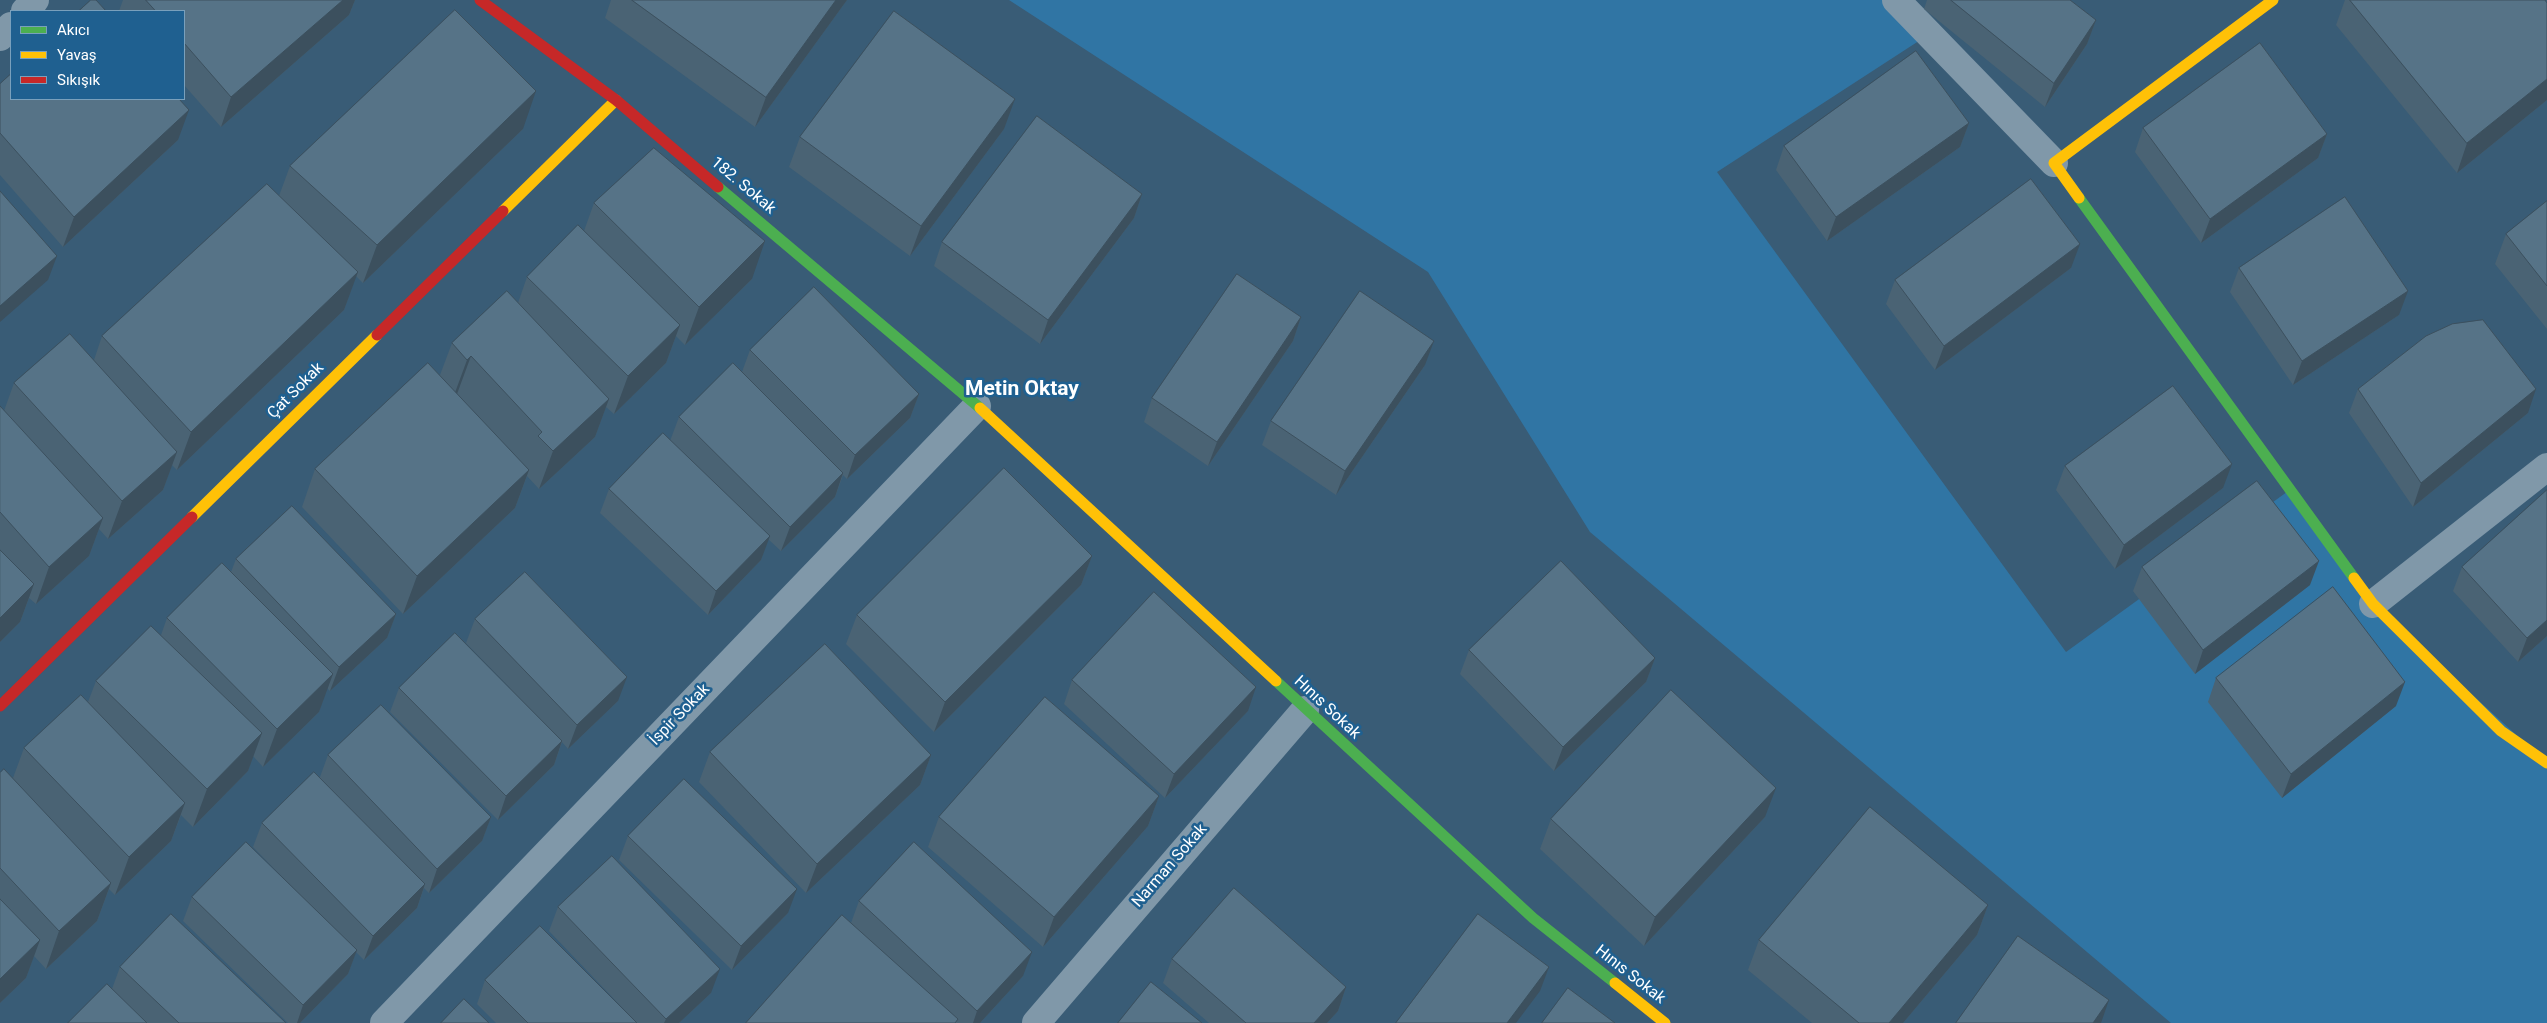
<!DOCTYPE html>
<html>
<head>
<meta charset="utf-8">
<style>
  body { margin:0 }
  #map { position:relative; width:2547px; height:1023px; overflow:hidden; background:#395c76; font-family:Roboto,sans-serif }
  canvas { display:block }
  .legend { position:absolute; left:10px; top:10px; width:175px; height:90px; box-sizing:border-box; background:#1f6090; border:1px solid #79a0bc; margin:0; padding:6px 9px; list-style:none; font-size:15px; color:#fff }
  .legend li { display:flex; align-items:center; gap:10px; height:25px }
  .legend b { width:25px; border:1px solid #79a0bc }
</style>
</head>
<body>
<div id="map">
<canvas width="2547" height="1023"></canvas>
<ul class="legend">
<li><b style="height:6px;background:#4caf50"></b>Akıcı</li>
<li><b style="height:6px;background:#ffc107"></b>Yavaş</li>
<li><b style="height:6px;background:#c62828"></b>Sıkışık</li>
</ul>
</div>
<script>
const g = document.querySelector('canvas').getContext('2d');
g.lineJoin = 'round';
function paint(path, color) { g.fillStyle = color; g.fill(path, 'evenodd'); }
function stroke(path, color, width, dash) { g.strokeStyle = color; g.lineWidth = width; g.lineCap = dash ? 'butt' : 'round'; g.setLineDash(dash || []); g.stroke(path); }
function drawText(font, color, halo, rows, align = 'center') {
  g.font = font + ' Roboto,sans-serif'; g.lineWidth = 5; g.setLineDash([]); g.textBaseline = 'middle'; g.strokeStyle = halo; g.fillStyle = color; for (const [text, x, y, turn = 0] of rows) {
    g.save(); g.translate(x, y); g.rotate((+turn || 0) * Math.PI / 180); g.textAlign = isNaN(turn) ? turn : align; if (halo) g.strokeText(text, 0, 0); g.fillText(text, 0, 0); g.restore();
  }
}
paint(new Path2D(`
  M 1009,0 L 1896,0 L 1928,35 L 1717,172 L 2066,652 L 2291,489 L 2373,604 L 2547,763 L 2547,1023 L 2171,1023 L 1590,532 L 1428,272 Z`), '#3075a4');
stroke(new Path2D(`
  M 1896,0 L 2054,163
  M 25,11 L 35,0
  M 0,37 L 11,26
  M 2373,604 L 2547,467
  M 384,1023 L 977,406
  M 1036,1023 L 1305,710`), '#8098a9', 28);
stroke(new Path2D(`
  M 718,187 L 980,408
  M 2079,198 L 2354,578
  M 1276,681 L 1533,918 L 1615,983`), '#4caf50', 11);
stroke(new Path2D(`
  M 2079,198 L 2054,163 L 2273,0
  M 503,211 L 616,100
  M 980,408 L 1276,681
  M 192,517 L 377,335
  M 2354,578 L 2373,604 L 2501,731 L 2547,763
  M 1615,983 L 1665,1023`), '#ffc107', 11);
stroke(new Path2D(`
  M 480,0 L 616,100 L 718,187
  M 377,335 L 503,211
  M 0,706 L 192,517`), '#c62828', 11);
paint(new Path2D(`
  M 123,0 L 355,0 L 349,15 L 221,127 L 184,85 L 184,11 L 119,11 Z
  M 611,0 L 847,0 L 755,127 L 605,18 Z
  M 1927,0 L 2070,0 L 2096,20 L 2087,44 L 2045,107 L 1924,9 Z
  M 2345,0 L 2545,0 L 2547,3 L 2547,100 L 2457,173 L 2336,25 Z
  M 0,84 L 178,140 L 63,247 L 0,175 Z
  M 1969,123 L 1960,147 L 1827,241 L 1776,170 L 1784,146 Z
  M 2143,128 L 2327,134 L 2318,158 L 2201,243 L 2135,152 Z
  M 523,129 L 363,283 L 356,276 L 344,310 L 177,470 L 172,465 L 163,490 L 108,539 L 99,529 L 89,556 L 36,604 L 29,598 L 20,622 L 0,642 L 0,406 L 4,411 L 14,383 L 94,360 L 102,336 L 279,196 L 290,166 Z
  M 1004,129 L 910,256 L 789,167 L 800,137 Z
  M 1142,194 L 1134,218 L 1040,344 L 934,266 L 942,242 Z
  M 2547,201 L 2547,329 L 2495,264 L 2506,234 Z
  M 594,203 L 752,279 L 685,345 L 676,336 L 666,363 L 614,414 L 606,407 L 595,437 L 539,489 L 527,476 L 515,508 L 403,614 L 302,507 L 315,469 L 440,375 L 452,343 L 518,303 L 527,277 L 584,231 Z
  M 2071,268 L 1935,370 L 1886,304 L 1895,280 Z
  M 2239,268 L 2399,315 L 2293,385 L 2230,292 Z
  M 1301,317 L 1293,341 L 1208,466 L 1144,422 L 1152,398 Z
  M 750,350 L 919,394 L 910,418 L 847,479 L 843,475 L 835,497 L 781,551 L 768,539 L 761,560 L 708,615 L 600,513 L 609,489 L 670,441 L 679,417 L 742,372 Z
  M 1425,365 L 1336,495 L 1262,445 L 1271,421 Z
  M 2358,389 L 2528,413 L 2413,507 L 2349,413 Z
  M 2065,466 L 2223,488 L 2115,569 L 2056,490 Z
  M 1092,556 L 1081,585 L 934,732 L 846,644 L 857,615 Z
  M 236,559 L 396,614 L 387,638 L 330,691 L 327,688 L 319,712 L 263,767 L 253,756 L 248,771 L 193,827 L 181,815 L 171,841 L 115,895 L 109,889 L 97,921 L 46,969 L 34,956 L 26,978 L 0,1003 L 0,773 L 13,778 L 24,748 L 88,702 L 96,681 L 161,635 L 167,618 L 231,572 Z
  M 2142,567 L 2310,585 L 2195,674 L 2133,591 Z
  M 2462,567 L 2547,636 L 2518,662 L 2453,591 Z
  M 475,619 L 618,701 L 568,749 L 562,742 L 554,765 L 498,820 L 390,712 L 399,688 L 510,688 L 466,643 Z
  M 1469,650 L 1655,658 L 1646,682 L 1554,771 L 1460,674 Z
  M 2216,678 L 2396,706 L 2282,798 L 2208,702 Z
  M 1072,680 L 1248,711 L 1165,798 L 1064,704 Z
  M 710,752 L 931,755 L 920,785 L 806,893 L 699,782 Z
  M 328,755 L 491,817 L 482,841 L 429,893 L 424,888 L 417,908 L 364,960 L 356,952 L 348,974 L 300,1023 L 288,1023 L 183,921 L 192,897 L 300,895 L 253,847 L 262,823 L 320,777 Z
  M 1159,796 L 1148,826 L 1043,947 L 928,847 L 939,817 Z
  M 1765,817 L 1644,946 L 1540,849 L 1551,819 Z
  M 628,836 L 788,913 L 732,970 L 619,860 Z
  M 859,901 L 1023,976 L 980,1023 L 746,1023 L 851,923 Z
  M 1988,905 L 1977,935 L 1903,1023 L 1812,1023 L 1748,970 L 1759,940 Z
  M 558,907 L 711,993 L 679,1023 L 637,1023 L 549,931 Z
  M 1172,959 L 1346,987 L 1338,1011 L 1327,1023 L 1209,1023 L 1163,983 Z
  M 120,967 L 286,1023 L 68,1023 L 112,989 Z
  M 485,980 L 637,1023 L 496,1023 L 477,1004 Z`), '#4a6374');
paint(new Path2D(`
  M 343,0 L 355,0 L 349,15 L 221,127 L 231,97 Z
  M 836,0 L 847,0 L 755,127 L 766,97 Z
  M 2096,20 L 2087,44 L 2045,107 L 2054,83 Z
  M 2547,79 L 2547,100 L 2457,173 L 2467,143 Z
  M 536,91 L 523,129 L 363,283 L 377,245 Z
  M 1015,99 L 1004,129 L 910,256 L 921,226 Z
  M 189,110 L 178,140 L 63,247 L 74,217 Z
  M 1969,123 L 1960,147 L 1827,241 L 1836,217 Z
  M 2327,134 L 2318,158 L 2201,243 L 2210,219 Z
  M 1142,194 L 1134,218 L 1040,344 L 1048,320 Z
  M 765,241 L 752,279 L 685,345 L 699,307 Z
  M 2080,244 L 2071,268 L 1935,370 L 1944,346 Z
  M 57,256 L 48,280 L 0,322 L 0,306 Z
  M 358,272 L 344,310 L 177,470 L 191,432 Z
  M 2408,291 L 2399,315 L 2293,385 L 2302,361 Z
  M 1301,317 L 1293,341 L 1208,466 L 1217,442 Z
  M 680,325 L 666,363 L 614,414 L 628,376 Z
  M 1434,341 L 1425,365 L 1336,495 L 1345,471 Z
  M 471,356 L 457,394 L 453,398 L 467,360 Z
  M 2536,389 L 2528,413 L 2413,507 L 2421,483 Z
  M 919,394 L 910,418 L 847,479 L 855,455 Z
  M 609,399 L 595,437 L 539,489 L 553,451 Z
  M 177,452 L 163,490 L 108,539 L 122,501 Z
  M 2232,464 L 2223,488 L 2115,569 L 2124,545 Z
  M 529,470 L 515,508 L 403,614 L 417,576 Z
  M 843,473 L 835,497 L 781,551 L 790,527 Z
  M 103,518 L 89,556 L 36,604 L 49,567 Z
  M 770,536 L 761,560 L 708,615 L 716,591 Z
  M 1092,556 L 1081,585 L 934,732 L 945,702 Z
  M 2319,561 L 2310,585 L 2195,674 L 2203,650 Z
  M 34,584 L 20,622 L 0,642 L 0,618 Z
  M 396,614 L 387,638 L 330,691 L 339,667 Z
  M 2547,620 L 2547,636 L 2518,662 L 2527,638 Z
  M 1655,658 L 1646,682 L 1554,771 L 1563,747 Z
  M 333,674 L 319,712 L 263,767 L 277,729 Z
  M 627,677 L 618,701 L 568,749 L 577,725 Z
  M 2405,682 L 2396,706 L 2282,798 L 2291,774 Z
  M 1256,687 L 1248,711 L 1165,798 L 1174,774 Z
  M 262,733 L 248,771 L 193,827 L 207,789 Z
  M 562,741 L 554,765 L 498,820 L 506,796 Z
  M 931,755 L 920,785 L 806,893 L 817,864 Z
  M 1776,788 L 1765,817 L 1644,946 L 1655,917 Z
  M 1159,796 L 1148,826 L 1043,947 L 1054,917 Z
  M 185,803 L 171,841 L 115,895 L 129,857 Z
  M 491,817 L 482,841 L 429,893 L 437,869 Z
  M 111,883 L 97,921 L 46,969 L 59,931 Z
  M 425,884 L 417,908 L 364,960 L 373,936 Z
  M 797,889 L 788,913 L 732,970 L 741,946 Z
  M 1988,905 L 1977,935 L 1903,1023 L 1889,1023 Z
  M 40,940 L 26,978 L 0,1003 L 0,979 Z
  M 357,950 L 348,974 L 300,1023 L 297,1023 L 303,1005 Z
  M 1032,952 L 1023,976 L 980,1023 L 973,1023 L 977,1011 Z
  M 1549,967 L 1540,991 L 1516,1023 L 1507,1023 Z
  M 720,969 L 711,993 L 679,1023 L 664,1023 L 666,1019 Z
  M 1346,987 L 1338,1011 L 1327,1023 L 1314,1023 Z
  M 2109,1000 L 2101,1023 L 2093,1023 Z`), '#3c505e');
const building = new Path2D(`
  M 91,0 L 96,0 L 106,11 L 79,11 Z
  M 146,0 L 343,0 L 231,97 L 184,43 L 184,11 L 156,11 Z
  M 632,0 L 836,0 L 766,97 Z
  M 1951,0 L 2070,0 L 2096,20 L 2054,83 Z
  M 2350,0 L 2545,0 L 2547,3 L 2547,79 L 2467,143 Z
  M 455,10 L 536,91 L 377,245 L 290,166 Z
  M 894,11 L 1015,99 L 921,226 L 800,137 Z
  M 2260,43 L 2327,134 L 2210,219 L 2143,128 Z
  M 1916,51 L 1969,123 L 1836,217 L 1784,146 Z
  M 11,74 L 11,99 L 179,99 L 189,110 L 74,217 L 0,133 L 0,84 Z
  M 1037,116 L 1142,194 L 1048,320 L 942,242 Z
  M 654,148 L 765,241 L 699,307 L 594,203 Z
  M 2031,179 L 2080,244 L 1944,346 L 1895,280 Z
  M 267,184 L 358,272 L 191,432 L 102,336 Z
  M 0,191 L 57,256 L 0,306 Z
  M 2345,197 L 2408,291 L 2302,361 L 2239,268 Z
  M 2547,201 L 2547,286 L 2506,234 Z
  M 578,225 L 680,325 L 628,376 L 527,277 Z
  M 1237,274 L 1301,317 L 1217,442 L 1152,398 Z
  M 814,287 L 919,394 L 855,455 L 750,350 Z
  M 507,291 L 609,399 L 553,451 L 538,436 L 542,432 L 471,356 L 467,360 L 452,343 Z
  M 1360,291 L 1434,341 L 1345,471 L 1271,421 Z
  M 2483,320 L 2536,389 L 2421,483 L 2358,389 L 2426,336 L 2452,324 Z
  M 70,334 L 177,452 L 122,501 L 14,383 Z
  M 428,363 L 529,470 L 417,576 L 315,469 Z
  M 733,363 L 843,473 L 790,527 L 679,417 Z
  M 2173,386 L 2232,464 L 2124,545 L 2065,466 Z
  M 0,406 L 103,518 L 49,567 L 0,512 Z
  M 663,433 L 770,536 L 716,591 L 609,489 Z
  M 1004,468 L 1092,556 L 945,702 L 857,615 Z
  M 2257,481 L 2319,561 L 2203,650 L 2142,567 Z
  M 2547,490 L 2547,620 L 2527,638 L 2462,567 Z
  M 292,506 L 396,614 L 339,667 L 236,559 Z
  M 0,550 L 34,584 L 0,618 Z
  M 1561,561 L 1655,658 L 1563,747 L 1469,650 Z
  M 222,563 L 333,674 L 277,729 L 167,618 Z
  M 525,572 L 627,677 L 577,725 L 475,619 Z
  M 2333,587 L 2405,682 L 2291,774 L 2216,678 Z
  M 1154,592 L 1256,687 L 1174,774 L 1072,680 Z
  M 151,626 L 262,733 L 207,789 L 96,681 Z
  M 455,633 L 562,741 L 506,796 L 399,688 Z
  M 825,644 L 931,755 L 817,864 L 710,752 Z
  M 1671,690 L 1776,788 L 1655,917 L 1551,819 Z
  M 81,695 L 185,803 L 129,857 L 24,748 Z
  M 1045,697 L 1159,796 L 1054,917 L 939,817 Z
  M 381,705 L 491,817 L 437,869 L 328,755 Z
  M 4,769 L 111,883 L 59,931 L 0,868 L 0,773 Z
  M 314,772 L 425,884 L 373,936 L 262,823 Z
  M 684,779 L 797,889 L 741,946 L 628,836 Z
  M 1870,807 L 1988,905 L 1889,1023 L 1859,1023 L 1759,940 Z
  M 246,842 L 357,950 L 303,1005 L 192,897 Z
  M 914,842 L 1032,952 L 977,1011 L 859,901 Z
  M 612,856 L 720,969 L 666,1019 L 558,907 Z
  M 1234,888 L 1346,987 L 1314,1023 L 1246,1023 L 1172,959 Z
  M 0,899 L 40,940 L 0,979 Z
  M 171,914 L 286,1023 L 179,1023 L 120,967 Z
  M 1478,914 L 1549,967 L 1507,1023 L 1396,1023 Z
  M 842,915 L 958,1019 L 955,1023 L 746,1023 Z
  M 540,926 L 637,1023 L 528,1023 L 485,980 Z
  M 2018,936 L 2109,1000 L 2093,1023 L 1956,1023 Z
  M 1151,982 L 1202,1023 L 1118,1023 Z
  M 107,984 L 147,1023 L 68,1023 Z
  M 1568,988 L 1615,1023 L 1542,1023 Z
  M 464,999 L 489,1023 L 441,1023 Z`);
paint(building, '#567387');
stroke(building, '#3c505e', 1);
drawText('16px', '#fff', '#1f6090', [
  ["182. Sokak",743,186,40],
  ["Çat Sokak",296,391,-45],
  ["Hınıs Sokak",1327,708,43],
  ["İspir Sokak",680,715,-46],
  ["Narman Sokak",1170,866,-49],
  ["Hınıs Sokak",1630,975,38]
]);
drawText('bold 21px', '#fff', '#1f6090', [
  ["Metin Oktay",1022,390]
]);
</script>
</body>
</html>
